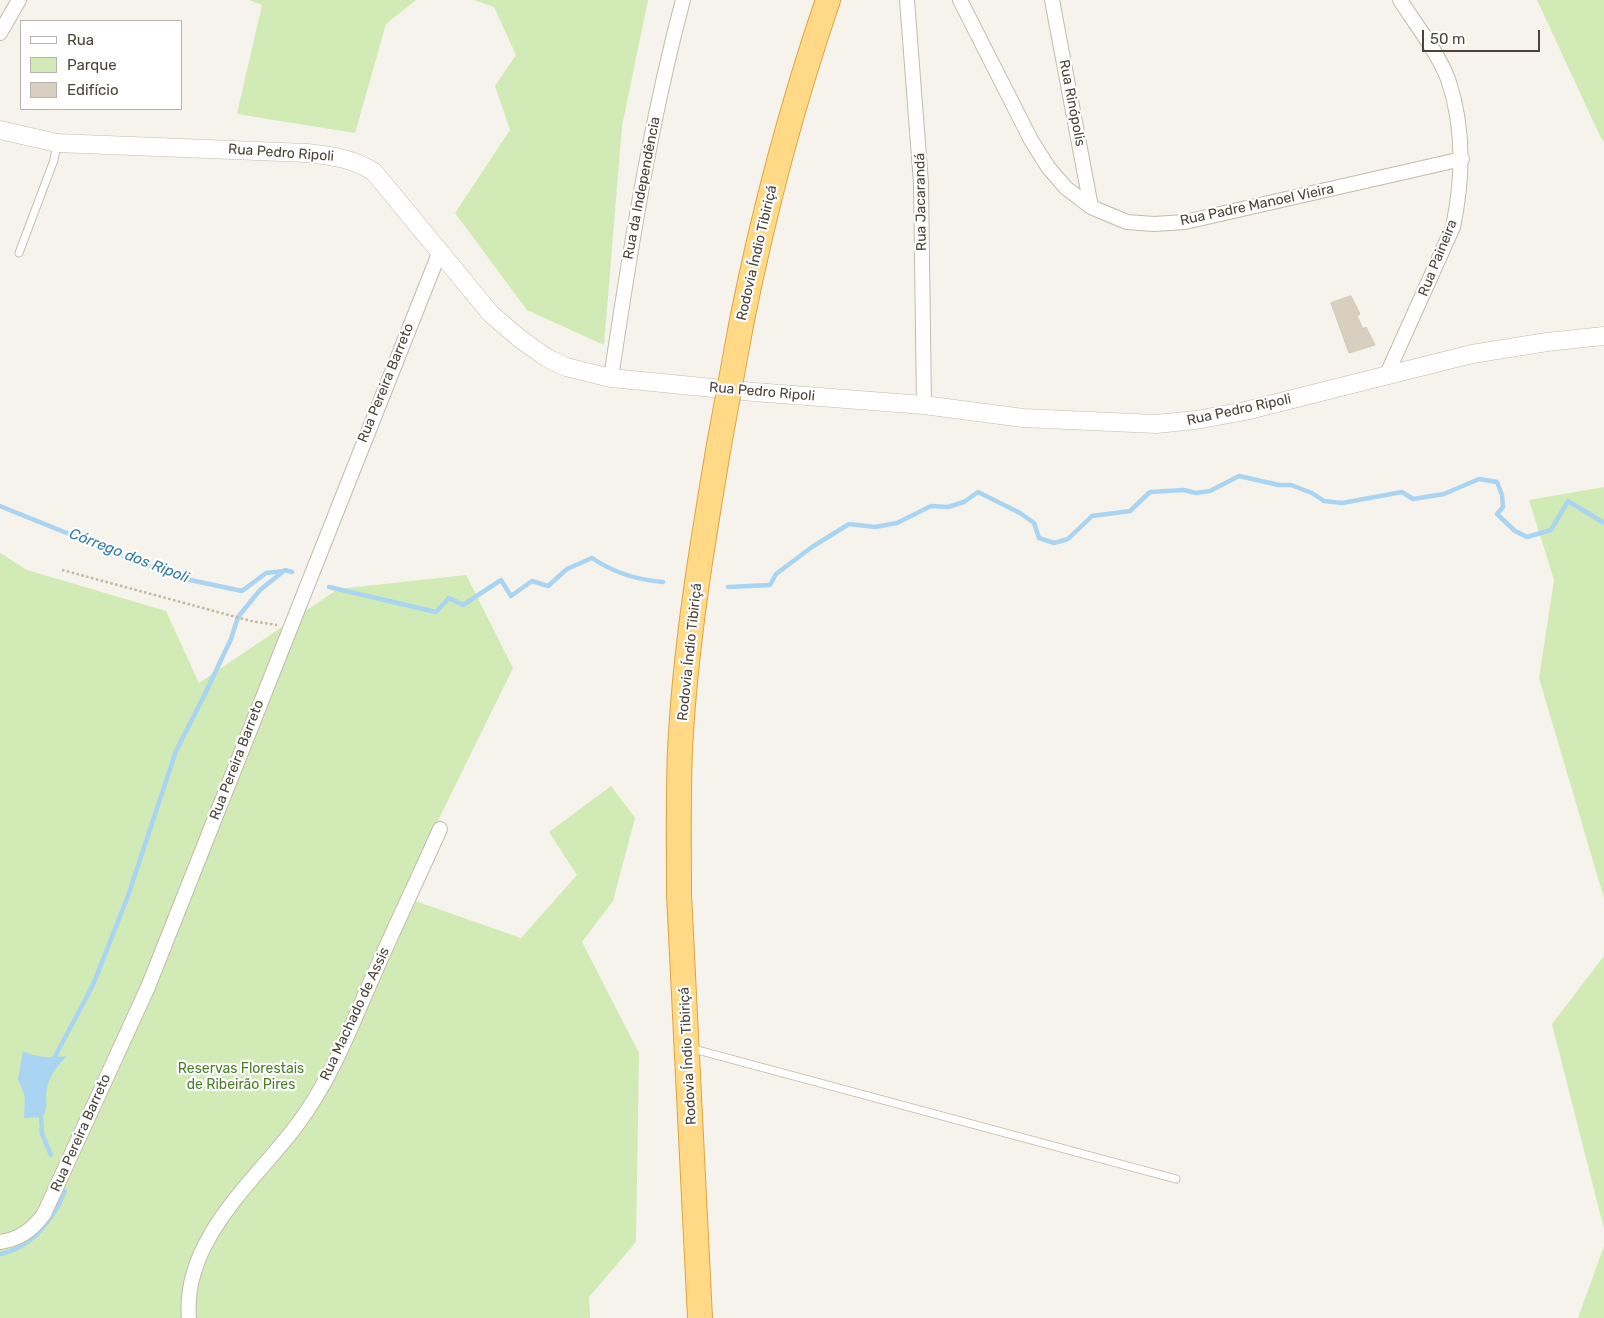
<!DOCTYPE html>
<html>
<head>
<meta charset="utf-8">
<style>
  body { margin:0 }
  #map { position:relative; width:1604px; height:1318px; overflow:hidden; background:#f6f3ec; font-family:Rubik,sans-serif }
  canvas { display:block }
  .legend { position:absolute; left:20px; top:20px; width:162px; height:90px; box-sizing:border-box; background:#fff; border:1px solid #b7b4b0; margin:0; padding:6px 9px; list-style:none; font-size:15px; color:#4b4439 }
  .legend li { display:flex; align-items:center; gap:10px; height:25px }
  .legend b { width:25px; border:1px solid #b7b4b0 }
  .scale { position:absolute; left:1422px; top:30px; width:118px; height:22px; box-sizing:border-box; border:2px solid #4b4439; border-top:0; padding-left:6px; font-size:15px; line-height:18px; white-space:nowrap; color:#4b4439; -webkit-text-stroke:4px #fff; paint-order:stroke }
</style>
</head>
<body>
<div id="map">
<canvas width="1604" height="1318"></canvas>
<ul class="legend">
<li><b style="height:6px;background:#fff"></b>Rua</li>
<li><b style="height:14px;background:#d2eab5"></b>Parque</li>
<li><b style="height:14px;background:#d8cfc1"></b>Edifício</li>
</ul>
<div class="scale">50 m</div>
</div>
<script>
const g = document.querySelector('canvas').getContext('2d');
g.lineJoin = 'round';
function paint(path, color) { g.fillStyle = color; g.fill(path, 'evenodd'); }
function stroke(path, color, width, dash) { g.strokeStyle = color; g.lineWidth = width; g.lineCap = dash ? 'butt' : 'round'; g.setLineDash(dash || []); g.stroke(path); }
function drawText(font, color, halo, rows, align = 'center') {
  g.font = font + ' Rubik,sans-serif'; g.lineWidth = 4.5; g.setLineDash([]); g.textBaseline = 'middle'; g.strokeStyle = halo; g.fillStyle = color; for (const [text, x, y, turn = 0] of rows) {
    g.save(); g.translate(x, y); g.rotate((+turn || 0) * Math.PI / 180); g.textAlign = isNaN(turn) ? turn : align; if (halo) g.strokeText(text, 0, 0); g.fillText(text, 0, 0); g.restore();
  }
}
paint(new Path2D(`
  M 249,0 L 416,0 L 386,24 L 355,133 L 237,114 L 262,5 Z
  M 474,0 L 648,0 L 622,126 L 604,345 L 527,310 L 455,213 L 510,130 L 495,86 L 516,55 L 494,7 Z
  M 1537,0 L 1604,0 L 1604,142 L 1601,138 Z
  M 1604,487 L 1604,898 L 1539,678 L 1554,580 L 1529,500 Z
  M 0,553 L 27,570 L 166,611 L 199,683 L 338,589 L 466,575 L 513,668 L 401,896 L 521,938 L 577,875 L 549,832 L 611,786 L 635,818 L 613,901 L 582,942 L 639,1053 L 636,1242 L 589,1297 L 590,1318 L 0,1318 Z
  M 1604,956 L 1604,1229 L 1552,1024 Z
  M 1604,1246 L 1604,1318 L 1578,1318 Z`), '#d2eab5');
paint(new Path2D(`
  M 23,1051 C 38,1058 51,1058 67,1056 C 56,1067 48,1077 46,1094 C 46,1105 48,1108 42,1117 L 24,1118 L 25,1097 L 18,1079 Z`), '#a9d4f2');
stroke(new Path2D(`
  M 0,506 L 176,577 L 242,591 L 266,573 L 284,571
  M 329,587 L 436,612 L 449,598 L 463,605 L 501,580 L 511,596 L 532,581 L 548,586 L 567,569 L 592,558 C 614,573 636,580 663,582
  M 728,587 L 770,585 L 776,574 L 812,547 L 849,524 L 875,527 L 897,523 L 931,506 L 948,507 L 964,502 L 978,492 L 1020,513 L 1034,523 L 1039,538 L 1054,543 L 1068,539 L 1092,516 L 1130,511 L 1150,492 L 1184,490 L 1196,493 L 1210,491 L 1239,476 L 1279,485 L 1291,485 L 1312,493 L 1324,501 L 1342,503 L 1402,492 L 1413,499 L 1444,494 L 1479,479 L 1497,482 L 1502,495 L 1503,507 L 1497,514 L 1515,531 L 1527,537 L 1551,530 L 1568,501 L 1604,523
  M 51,1064 L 93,985 L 128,896 L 176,751 L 203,698 L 231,639 L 238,617 L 260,590 L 285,570 L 292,572
  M 41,1113 L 42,1134 L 51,1155
  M 0,1254 C 31,1248 54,1219 65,1191`), '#a9d4f2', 4.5);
const building = new Path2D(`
  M 1351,296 L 1360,314 L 1357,316 L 1363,329 L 1366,327 L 1375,345 L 1349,353 L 1331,303 Z`);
paint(building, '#d8cfc1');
stroke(building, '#d3c7b4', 1);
const service = new Path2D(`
  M 19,253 L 54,160 L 57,144
  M 690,1048 L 1176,1179`);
const minor = new Path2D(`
  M 907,0 L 921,183 L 924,405
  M 960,0 L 1031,140 L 1048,167 L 1066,188 L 1091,207 L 1127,222 L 1154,224 L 1185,222 L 1462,159
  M 1052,0 L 1091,207
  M 0,33 L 19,0
  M 1387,374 L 1453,227 C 1463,179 1464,126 1448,79 C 1437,51 1416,25 1400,0
  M 611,378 C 630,251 650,124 683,0
  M 0,1242 C 20,1239 32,1230 44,1214 L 148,987 L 440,251
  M 189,1318 C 182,1240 255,1181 297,1125 C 334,1076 354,1018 379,963 C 399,918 420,874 440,829`);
const tertiary = new Path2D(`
  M 0,130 L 57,143 L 307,153 C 332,156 352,158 374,172 L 491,314 L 519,338 L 547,358 L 566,367 L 611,378 L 754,392 L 924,405 L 1023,418 L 1156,424 L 1196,420 L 1245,411 L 1472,354 L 1547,342 L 1604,336`);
const trunk = new Path2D(`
  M 742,320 C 764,211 792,105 828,0
  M 700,1318 L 679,894 C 679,846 678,798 680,750 C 685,648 702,546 719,445`);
stroke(service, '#c2bbae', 9);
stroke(minor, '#c2bbae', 16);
stroke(tertiary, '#c2bbae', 19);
stroke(trunk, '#e0a43c', 26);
stroke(new Path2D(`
  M 62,570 L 251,621 L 277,625`), '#c4b79f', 2.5, [2.5, 2.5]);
stroke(service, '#fff', 7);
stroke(minor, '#fff', 14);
stroke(tertiary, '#fff', 18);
stroke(trunk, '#ffd985', 24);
const trunkBridge = new Path2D(`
  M 719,445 L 742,320`);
stroke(trunkBridge, '#e0a43c', 26, []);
stroke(trunkBridge, '#ffd985', 24);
drawText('14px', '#4b4439', '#fff', [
  ["Rua Rinópolis",1072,103,79],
  ["Rua Pedro Ripoli",281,153,4],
  ["Rua da Independência",642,188,-79],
  ["Rua Jacarandá",921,202,-91],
  ["Rua Padre Manoel Vieira",1257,205,-12],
  ["Rodovia Índio Tibiriçá",757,253,-77],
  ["Rua Paineira",1438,258,-68],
  ["Rua Pereira Barreto",386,383,-68],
  ["Rua Pedro Ripoli",762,392,5],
  ["Rua Pedro Ripoli",1239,410,-12],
  ["Rodovia Índio Tibiriçá",690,652,-84],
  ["Rua Pereira Barreto",237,760,-69],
  ["Rua Machado de Assis",355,1014,-65],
  ["Rodovia Índio Tibiriçá",688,1056,-93],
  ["Rua Pereira Barreto",81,1133,-66]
]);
drawText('14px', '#4a7f2a', '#fff', [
  ["Reservas Florestais",241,1069],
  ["de Ribeirão Pires",241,1085]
]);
drawText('italic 15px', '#2e7ab2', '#fff', [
  ["Córrego dos Ripoli",129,556,21]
]);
</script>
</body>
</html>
